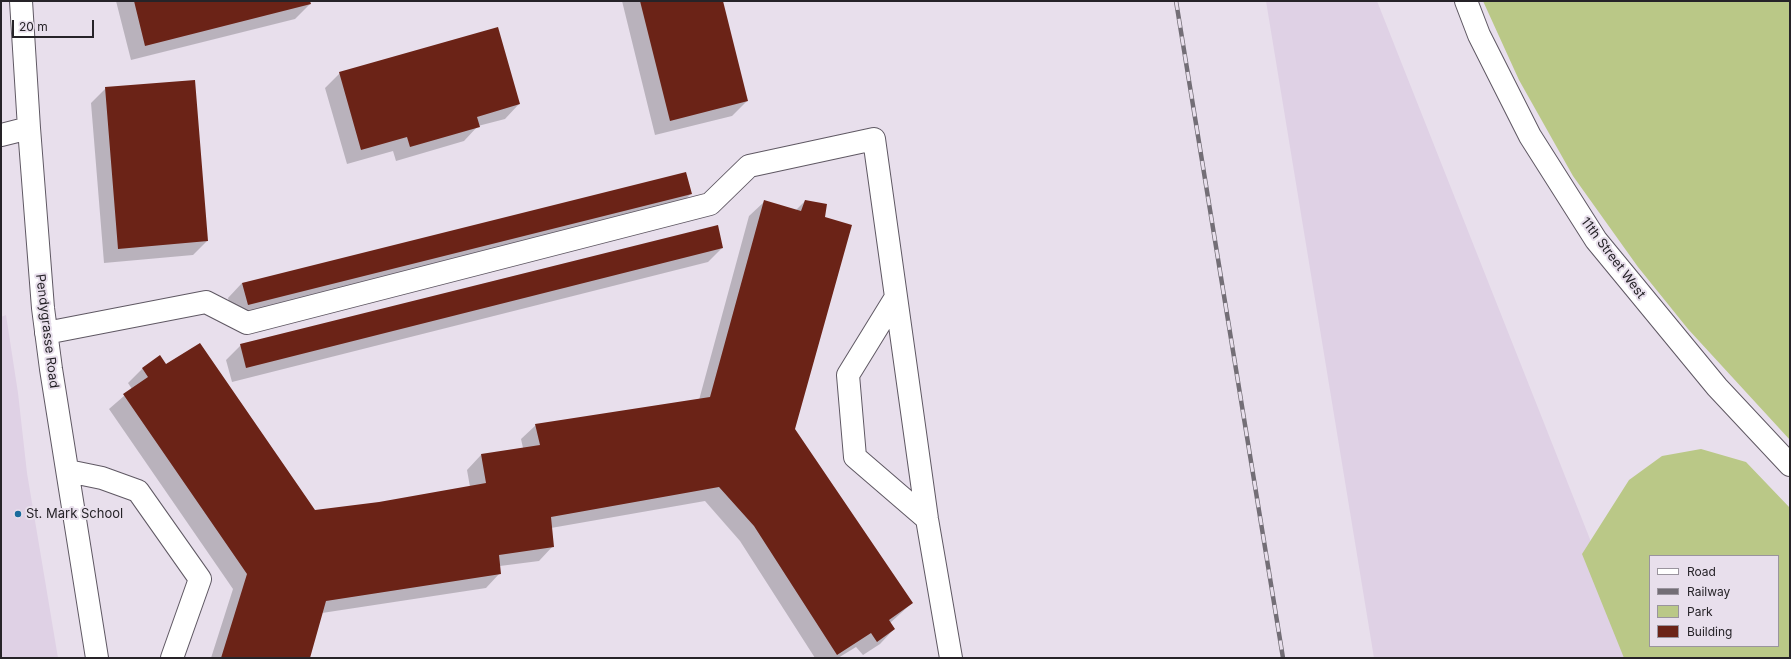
<!DOCTYPE html>
<html>
<head>
<meta charset="utf-8">
<style>
  body { margin:0 }
  #map { position:relative; width:1791px; height:659px; overflow:hidden; background:#e8dfec; font-family:Inter,sans-serif }
  canvas { display:block }
  .frame { position:absolute; inset:0; border:2px solid #262328; pointer-events:none }
  .legend { position:absolute; left:1649px; top:555px; width:130px; height:92px; box-sizing:border-box; background:#e8dfec; border:1px solid #9a949e; margin:0; padding:5px 7px; list-style:none; font-size:12px; color:#262328 }
  .legend li { display:flex; align-items:center; gap:8px; height:20px }
  .legend b { width:20px; border:1px solid #9a949e }
  .scale { position:absolute; left:12px; top:20px; width:82px; height:18px; box-sizing:border-box; border:2px solid #262328; border-top:0; padding-left:5px; font-size:12px; line-height:14px; white-space:nowrap; color:#262328; -webkit-text-stroke:3px #e8dfec; paint-order:stroke }
</style>
</head>
<body>
<div id="map">
<canvas width="1791" height="659"></canvas>
<div class="frame"></div>
<ul class="legend">
<li><b style="height:5px;background:#fff"></b>Road</li>
<li><b style="height:5px;background:#736e76"></b>Railway</li>
<li><b style="height:11px;background:#bac887"></b>Park</li>
<li><b style="height:11px;background:#6b2317"></b>Building</li>
</ul>
<div class="scale">20 m</div>
</div>
<script>
const g = document.querySelector('canvas').getContext('2d');
g.lineJoin = 'round';
function paint(path, color) { g.fillStyle = color; g.fill(path, 'evenodd'); }
function stroke(path, color, width, dash) { g.strokeStyle = color; g.lineWidth = width; g.lineCap = dash ? 'butt' : 'round'; g.setLineDash(dash || []); g.stroke(path); }
function drawText(font, color, halo, rows, align = 'center') {
  g.font = font + ' Inter,sans-serif'; g.lineWidth = 4; g.setLineDash([]); g.textBaseline = 'middle'; g.strokeStyle = halo; g.fillStyle = color; for (const [text, x, y, turn = 0] of rows) {
    g.save(); g.translate(x, y); g.rotate((+turn || 0) * Math.PI / 180); g.textAlign = isNaN(turn) ? turn : align; if (halo) g.strokeText(text, 0, 0); g.fillText(text, 0, 0); g.restore();
  }
}
paint(new Path2D(`
  M 1266,1 L 1377,1 L 1637,658 L 1374,658 Z
  M 6,315 L 18,393 L 27,473 L 58,658 L 1,658 L 1,317 Z`), '#dfd1e5');
paint(new Path2D(`
  M 1483,1 L 1790,1 L 1790,440 L 1688,329 L 1638,267 L 1573,176 L 1519,80 Z
  M 1701,449 L 1746,462 L 1790,508 L 1790,658 L 1624,658 L 1582,554 L 1629,480 L 1662,456 ZM 1650,556 L 1778,556 L 1778,646 L 1650,646 Z`), '#bac887');
paint(new Path2D(`
  M 116,1 L 309,1 L 310,4 L 295,19 L 131,60 Z
  M 622,1 L 722,1 L 747,101 L 732,116 L 655,135 Z
  M 340,73 L 519,104 L 505,119 L 478,126 L 464,141 L 396,161 L 393,151 L 347,164 L 325,88 Z
  M 106,88 L 207,241 L 193,255 L 104,263 L 91,103 Z
  M 691,194 L 676,208 L 233,319 L 228,298 L 242,283 Z
  M 805,201 L 794,430 L 912,603 L 890,623 L 894,629 L 880,644 L 863,655 L 856,647 L 838,658 L 815,658 L 740,541 L 705,501 L 551,528 L 553,546 L 539,561 L 500,566 L 500,573 L 486,588 L 322,613 L 309,658 L 211,658 L 233,589 L 109,409 L 132,389 L 128,383 L 142,369 L 159,357 L 166,365 L 315,512 L 379,503 L 470,487 L 467,470 L 481,455 L 523,448 L 521,439 L 536,425 L 699,400 L 749,216 L 764,202 L 796,210 Z
  M 722,248 L 708,262 L 232,382 L 226,360 L 241,345 Z`), '#0003');
paint(new Path2D(`
  M 134,1 L 310,1 L 311,4 L 145,46 Z
  M 640,1 L 723,1 L 748,101 L 670,121 Z
  M 498,27 L 520,104 L 477,117 L 480,127 L 410,147 L 407,137 L 361,150 L 339,72 Z
  M 195,80 L 208,241 L 118,249 L 105,87 Z
  M 686,172 L 692,194 L 248,305 L 242,283 Z
  M 764,200 L 801,211 L 805,200 L 827,204 L 825,217 L 852,225 L 795,429 L 913,603 L 889,620 L 895,629 L 877,642 L 871,633 L 837,655 L 754,526 L 719,487 L 551,517 L 554,547 L 499,555 L 501,574 L 326,601 L 310,658 L 221,658 L 247,574 L 123,394 L 148,377 L 142,368 L 160,355 L 166,364 L 200,343 L 315,510 L 379,502 L 486,483 L 481,454 L 540,445 L 535,424 L 710,397 Z
  M 718,225 L 723,248 L 246,368 L 240,344 Z`), '#6b2317');
const minor = new Path2D(`
  M 21,1 L 29,128 L 43,308 L 51,369 L 97,658
  M 1,135 L 29,128
  M 896,297 L 848,375 L 855,457 L 927,519
  M 46,333 L 206,302 L 247,323 L 710,204 L 749,166 L 874,139 L 927,519 L 951,658
  M 68,471 L 102,478 L 138,491 L 200,579 L 172,658`);
const major = new Path2D(`
  M 1466,1 L 1479,35 L 1530,136 L 1596,240 L 1717,387 L 1790,465`);
stroke(minor, '#5f5863', 24);
stroke(major, '#5f5863', 24);
stroke(minor, '#fff', 22);
stroke(major, '#fff', 22);
const rail = new Path2D(`
  M 1176,1 L 1283,658`);
stroke(rail, '#736e76', 4.5);
stroke(rail, '#e8dfec', 3, [9]);
for (const [x, y, r, color] of [
  [18,514,4,"#1a6b9d"]
]) { const dot = new Path2D(); dot.arc(x, y, r, 0, 2 * Math.PI); g.fillStyle = color; g.fill(dot); stroke(dot, '#e8dfec', 1.5); }
drawText('13px', '#262328', '#e8dfec', [
  ["11th Street West",1613,258,53],
  ["Pendygrasse Road",47,331,83]
]);
drawText('13px', '#262328', '#e8dfec', [
  ["St. Mark School",26,514]
], 'left');
</script>
</body>
</html>
